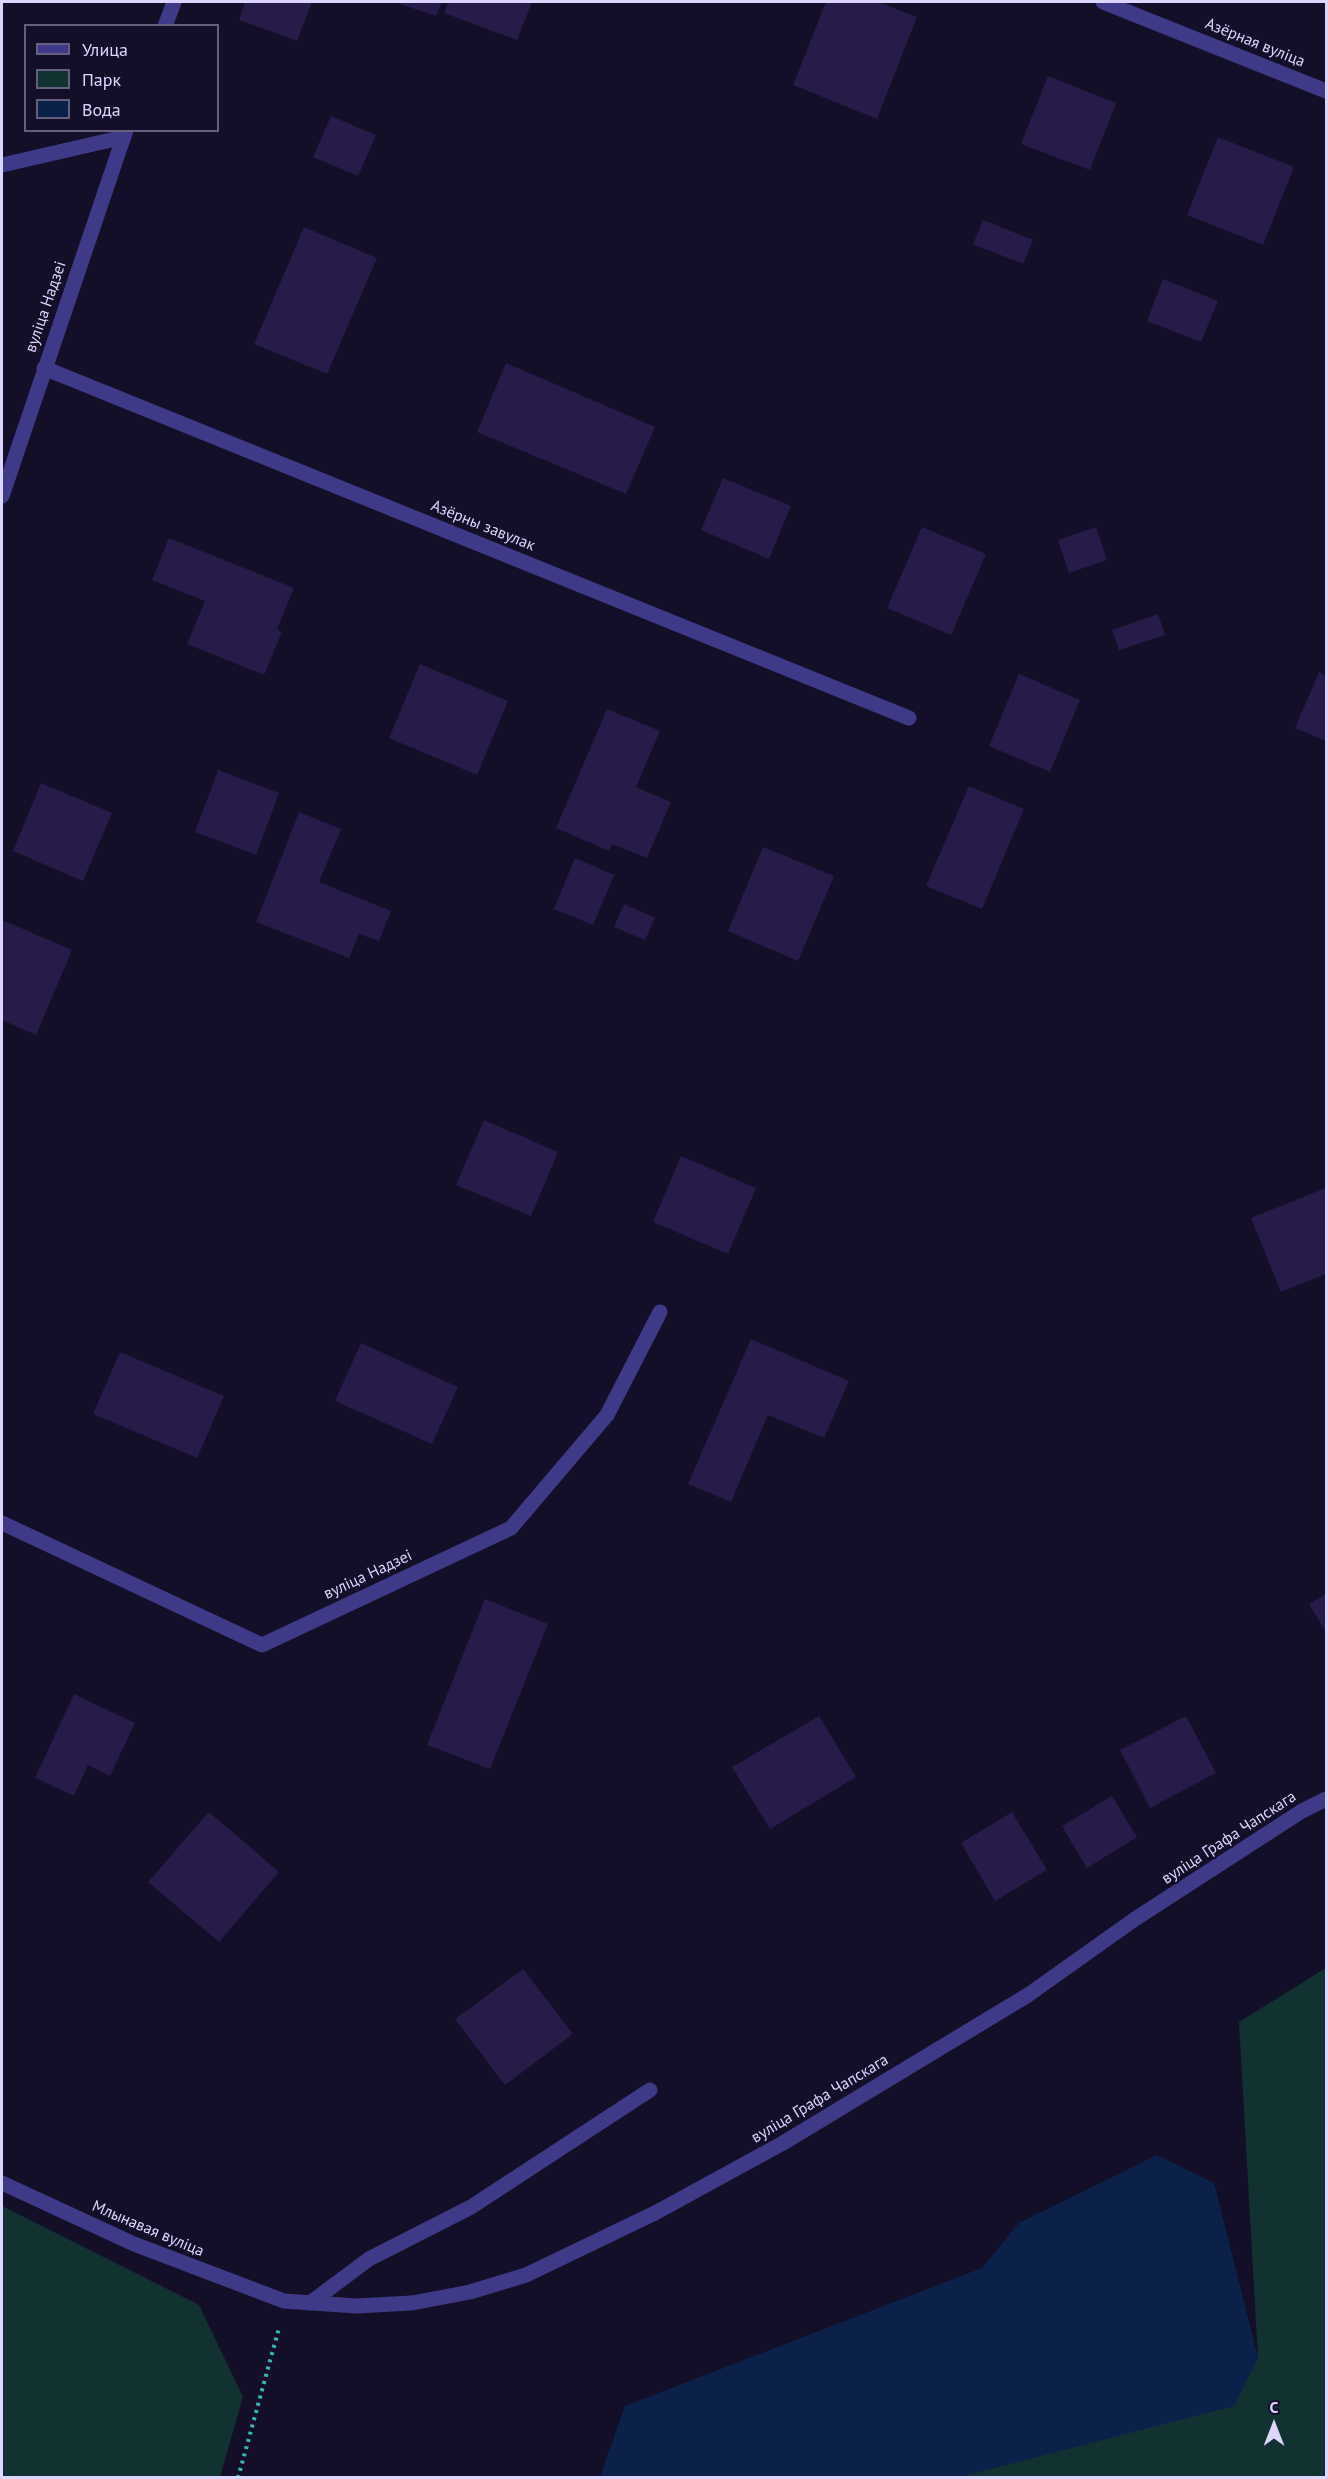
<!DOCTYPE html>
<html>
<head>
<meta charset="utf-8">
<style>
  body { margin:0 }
  #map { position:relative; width:1328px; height:2479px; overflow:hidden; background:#140f28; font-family:"PT Sans",sans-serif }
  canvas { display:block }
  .frame { position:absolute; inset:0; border:3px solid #dcd6ff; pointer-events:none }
  .legend { position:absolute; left:24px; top:24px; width:195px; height:108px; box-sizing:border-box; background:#140f28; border:2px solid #645f7e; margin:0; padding:8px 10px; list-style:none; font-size:18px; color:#dcd6ff }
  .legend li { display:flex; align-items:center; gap:12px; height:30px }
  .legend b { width:30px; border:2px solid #645f7e }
  .north { position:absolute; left:1244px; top:2395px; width:60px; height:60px; -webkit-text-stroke:4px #140f28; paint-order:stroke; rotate:0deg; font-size:16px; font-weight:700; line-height:24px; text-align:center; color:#dcd6ff }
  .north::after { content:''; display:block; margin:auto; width:21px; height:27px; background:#dcd6ff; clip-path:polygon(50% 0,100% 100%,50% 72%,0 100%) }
</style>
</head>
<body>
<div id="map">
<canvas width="1328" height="2479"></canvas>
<div class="frame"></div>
<ul class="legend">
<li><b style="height:8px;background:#3f3a87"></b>Улица</li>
<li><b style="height:16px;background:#123232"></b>Парк</li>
<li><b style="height:16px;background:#0c214a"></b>Вода</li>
</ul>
<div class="north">С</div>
</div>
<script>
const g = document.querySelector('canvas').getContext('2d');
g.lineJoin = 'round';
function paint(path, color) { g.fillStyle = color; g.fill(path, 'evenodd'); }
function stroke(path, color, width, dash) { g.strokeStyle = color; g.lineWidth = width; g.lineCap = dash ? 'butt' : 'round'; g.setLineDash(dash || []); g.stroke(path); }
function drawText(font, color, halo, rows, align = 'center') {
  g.font = font + ' "PT Sans",sans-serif'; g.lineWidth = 4.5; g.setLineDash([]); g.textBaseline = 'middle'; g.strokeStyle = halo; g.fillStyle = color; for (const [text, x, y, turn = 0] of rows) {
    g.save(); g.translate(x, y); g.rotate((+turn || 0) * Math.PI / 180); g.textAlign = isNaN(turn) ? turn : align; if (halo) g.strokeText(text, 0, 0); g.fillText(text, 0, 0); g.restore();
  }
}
paint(new Path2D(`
  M 1326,1968 L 1326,2477 L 918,2478 L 1258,2358 L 1239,2022 Z
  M 2,2206 L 199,2305 L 243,2397 L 220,2477 L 2,2477 Z`), '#123232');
paint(new Path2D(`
  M 1157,2155 L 1214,2183 L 1258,2358 L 1234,2406 L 960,2477 L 600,2477 L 625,2406 L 982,2268 L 1019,2223 Z`), '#0c214a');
paint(new Path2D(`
  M 245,2 L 312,2 L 297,41 L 239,20 Z
  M 400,2 L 442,2 L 436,16 L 400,4 Z
  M 448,2 L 532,2 L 517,40 L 444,13 Z
  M 826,2 L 878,2 L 917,17 L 877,119 L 793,85 Z
  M 1048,76 L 1116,103 L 1090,170 L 1021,144 Z
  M 331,116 L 376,135 L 358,176 L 313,157 Z
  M 1218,137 L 1294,167 L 1263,245 L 1187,215 Z
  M 983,220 L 1033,240 L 1023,264 L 973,244 Z
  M 304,227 L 377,258 L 327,374 L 254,344 Z
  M 1163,279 L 1218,301 L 1201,342 L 1147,321 Z
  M 506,363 L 655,427 L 626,494 L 477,432 Z
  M 723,478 L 791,506 L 769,559 L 701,530 Z
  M 922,527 L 986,554 L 951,635 L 887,608 Z
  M 1096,527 L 1107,560 L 1069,573 L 1058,540 Z
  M 169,538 L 294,588 L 277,629 L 282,632 L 264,675 L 187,644 L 205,601 L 152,580 Z
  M 1158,614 L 1165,635 L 1119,650 L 1112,630 Z
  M 420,664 L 508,701 L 477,775 L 389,738 Z
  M 1319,672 L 1326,676 L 1326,741 L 1295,728 Z
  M 1019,674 L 1080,700 L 1050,772 L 989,746 Z
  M 607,709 L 660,731 L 636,787 L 671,802 L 647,858 L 612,844 L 609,851 L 556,828 Z
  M 218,770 L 279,793 L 256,855 L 195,832 Z
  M 41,783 L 112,813 L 83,881 L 13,851 Z
  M 969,786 L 1024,809 L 982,909 L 926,886 Z
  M 299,812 L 341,829 L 319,882 L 391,911 L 379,941 L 359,934 L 349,958 L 256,922 Z
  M 763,847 L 834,876 L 798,961 L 728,931 Z
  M 575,858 L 614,875 L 593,925 L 554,909 Z
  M 624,904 L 655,918 L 645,940 L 614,927 Z
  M 2,920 L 72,950 L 36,1035 L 2,1020 Z
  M 484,1120 L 558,1152 L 531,1216 L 456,1185 Z
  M 681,1156 L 756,1188 L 728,1254 L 653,1222 Z
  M 1326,1188 L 1326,1274 L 1281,1292 L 1251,1218 Z
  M 751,1339 L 849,1381 L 824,1438 L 768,1415 L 731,1502 L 688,1484 Z
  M 361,1343 L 458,1387 L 432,1444 L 335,1401 Z
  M 120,1352 L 224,1396 L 197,1458 L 93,1414 Z
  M 1326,1594 L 1326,1632 L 1309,1604 Z
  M 485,1599 L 548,1624 L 490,1769 L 427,1745 Z
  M 74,1694 L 135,1723 L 110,1776 L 88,1765 L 74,1796 L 35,1778 Z
  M 819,1716 L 856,1777 L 770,1829 L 732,1767 Z
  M 1186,1716 L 1216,1773 L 1150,1808 L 1120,1750 Z
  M 1112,1796 L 1137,1837 L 1087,1868 L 1062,1826 Z
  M 209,1812 L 279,1872 L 219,1942 L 148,1882 Z
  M 1012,1812 L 1047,1870 L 995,1901 L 961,1843 Z
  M 523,1969 L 573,2034 L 505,2085 L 455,2019 Z`), '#261b49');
stroke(new Path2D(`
  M 238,2478 L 279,2328`), '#2ebbb7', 4, [3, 4.5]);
stroke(new Path2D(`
  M 310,2303 L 369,2259 L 471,2207 L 650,2090`), '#3f3a87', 15);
stroke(new Path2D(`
  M 1103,2 L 1326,91
  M 165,26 L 174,2
  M 2,165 L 124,137
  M 44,368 L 909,718
  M 2,496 L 126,130
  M 2,1523 L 262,1645 L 511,1528 L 607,1415 L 660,1312
  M 2,2183 L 134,2244 L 284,2301 L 356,2306 L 412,2303 L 470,2292 L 526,2275 L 655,2213 L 783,2143 L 1028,1995 L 1135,1919 L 1302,1811 L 1326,1799`), '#3f3a87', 15);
drawText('16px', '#dcd6ff', '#140f28', [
  ["Азёрная вуліца",1255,43,22],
  ["вуліца Надзеі",46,307,-71],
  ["Азёрны завулак",483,526,22],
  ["вуліца Надзеі",368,1575,-25],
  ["вуліца Графа Чапскага",1229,1838,-33],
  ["вуліца Графа Чапскага",820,2099,-31],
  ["Млынавая вуліца",148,2229,23]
]);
</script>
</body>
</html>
